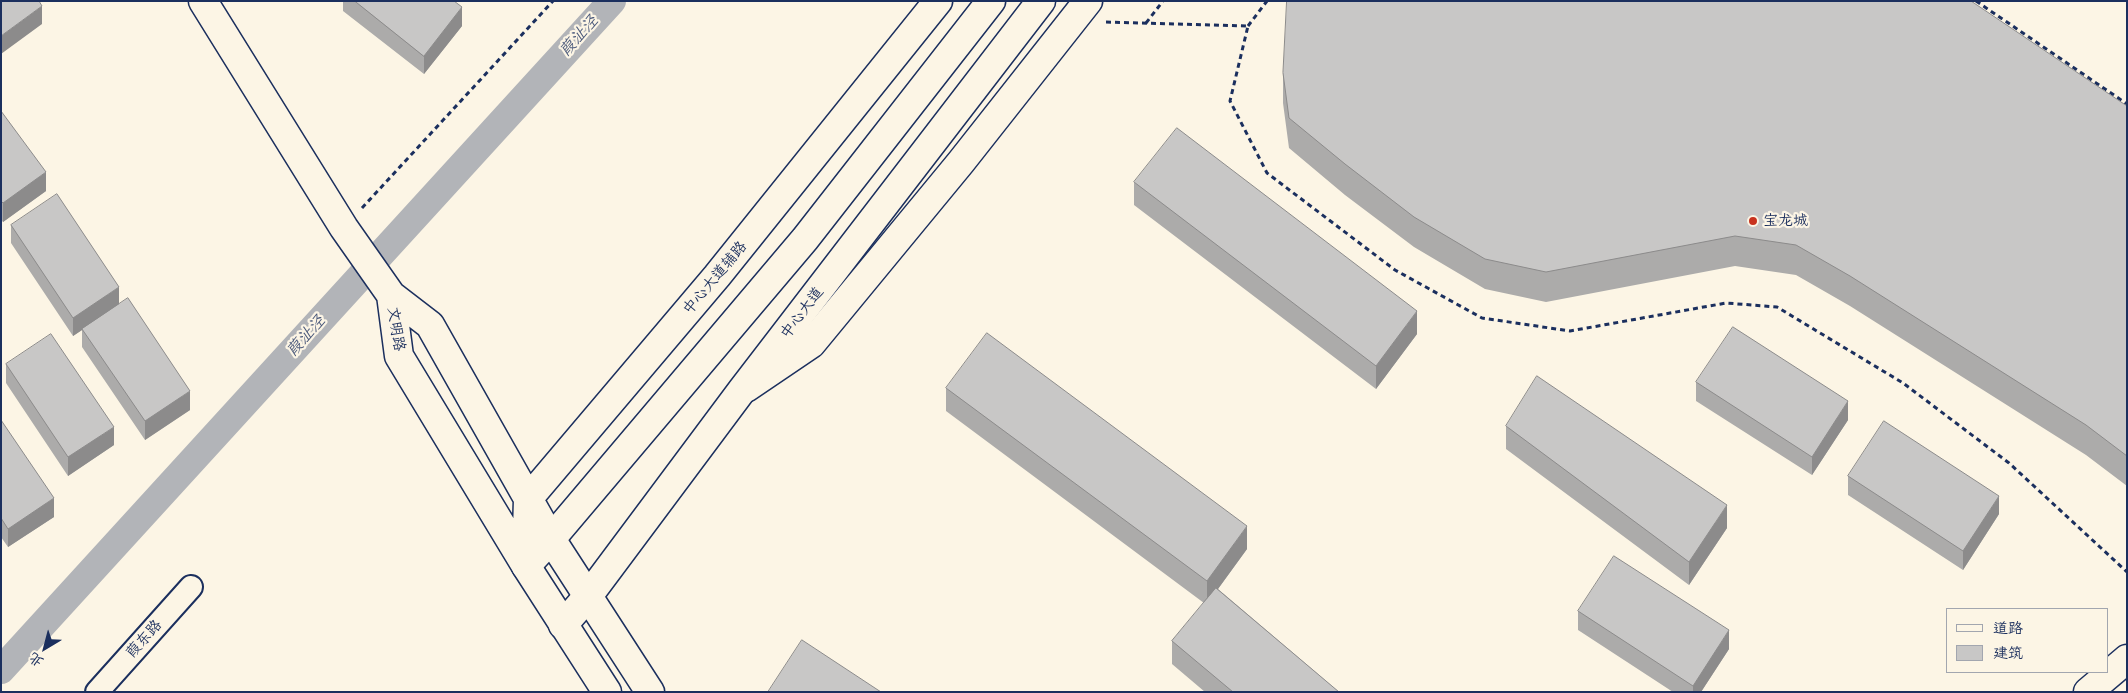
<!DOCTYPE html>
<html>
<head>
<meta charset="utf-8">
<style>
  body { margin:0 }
  #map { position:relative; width:2128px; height:693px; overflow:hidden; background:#fcf5e5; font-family:Delius,"LXGW WenKai TC",sans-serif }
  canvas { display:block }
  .frame { position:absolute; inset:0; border:2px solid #1b2f5e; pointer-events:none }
  .legend { position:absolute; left:1946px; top:608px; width:162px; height:65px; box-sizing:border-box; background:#fcf5e5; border:1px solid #a2a6af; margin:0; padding:6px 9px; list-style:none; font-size:15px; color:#1b2f5e }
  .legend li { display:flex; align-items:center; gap:10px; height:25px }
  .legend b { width:25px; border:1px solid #a2a6af }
  .north { position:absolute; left:20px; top:623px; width:50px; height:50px; -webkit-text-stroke:4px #fcf5e5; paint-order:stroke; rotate:217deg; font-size:14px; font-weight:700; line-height:20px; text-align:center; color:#1b2f5e }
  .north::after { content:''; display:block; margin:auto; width:18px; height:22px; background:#1b2f5e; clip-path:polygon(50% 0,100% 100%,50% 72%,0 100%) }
</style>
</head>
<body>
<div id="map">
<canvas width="2128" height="693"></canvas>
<div class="frame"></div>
<ul class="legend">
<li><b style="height:6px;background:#fcf5e5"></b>道路</li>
<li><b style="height:14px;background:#c8c7c6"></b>建筑</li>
</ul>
<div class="north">北</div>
</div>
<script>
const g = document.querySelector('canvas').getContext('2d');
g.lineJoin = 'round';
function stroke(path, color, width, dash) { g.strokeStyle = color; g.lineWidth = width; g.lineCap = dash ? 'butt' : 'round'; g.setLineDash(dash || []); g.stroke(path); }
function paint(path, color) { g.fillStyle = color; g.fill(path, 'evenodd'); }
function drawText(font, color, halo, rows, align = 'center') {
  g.font = font + ' Delius,"LXGW WenKai TC",sans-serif'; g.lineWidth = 4.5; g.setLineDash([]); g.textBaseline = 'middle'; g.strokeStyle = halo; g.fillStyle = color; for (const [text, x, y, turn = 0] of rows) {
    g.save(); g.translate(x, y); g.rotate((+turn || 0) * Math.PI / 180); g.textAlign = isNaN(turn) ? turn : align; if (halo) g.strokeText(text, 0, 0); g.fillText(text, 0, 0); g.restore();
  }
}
stroke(new Path2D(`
  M 1,670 L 612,1`), '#b2b4b8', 28);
const street = new Path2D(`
  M 97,692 L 191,587`);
const secondary = new Path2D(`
  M 203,1 L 344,228 L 391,295 L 430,325 L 551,539 L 650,692
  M 391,295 L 399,356 L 526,566 L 607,692
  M 746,388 L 811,344 L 961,162 L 1088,1
  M 526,566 L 528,499 L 717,276 L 938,1
  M 2088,692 L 2127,659`);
const primary = new Path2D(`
  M 526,566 L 551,539 L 805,239 L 991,1
  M 563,625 L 589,595 L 742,390 L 1041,1`);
stroke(street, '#1b2f5e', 26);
stroke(secondary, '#1b2f5e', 31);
stroke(primary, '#1b2f5e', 31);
stroke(new Path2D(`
  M 1976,1 L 2127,104
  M 1106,22 L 1248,26 L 1230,101 L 1267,173 L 1395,270 L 1482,318 L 1570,331 L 1726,303 L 1777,307 L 1903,383 L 2009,463 L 2127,572
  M 1146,23 L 1163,1
  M 1248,26 L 1267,1
  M 362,208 L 553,1`), '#1b2f5e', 3, [5, 4]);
stroke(street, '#fcf5e5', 22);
stroke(secondary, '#fcf5e5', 28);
stroke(primary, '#fcf5e5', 28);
paint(new Path2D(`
  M 343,1 L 454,1 L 462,26 L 424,74 L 343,11 Z
  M 1283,73 L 2127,106 L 2127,486 L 2086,455 L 1850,306 L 1796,275 L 1735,266 L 1546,302 L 1485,289 L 1414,247 L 1345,195 L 1289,148 L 1283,103 Z
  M 1,111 L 46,191 L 3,222 L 1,220 Z
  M 1134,182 L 1417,334 L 1376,389 L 1134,205 Z
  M 11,225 L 119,304 L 190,410 L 145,440 L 82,347 L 82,330 L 73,336 L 11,243 Z
  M 6,364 L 114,445 L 68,476 L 6,383 Z
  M 1696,382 L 1848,420 L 1812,475 L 1696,401 Z
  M 946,388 L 1247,549 L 1218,589 L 1339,692 L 1205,692 L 1172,664 L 1172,641 L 1204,603 L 946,411 Z
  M 1,420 L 54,517 L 8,547 L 1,537 Z
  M 1506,426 L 1727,528 L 1689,585 L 1506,449 Z
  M 1848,476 L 1999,514 L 1963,570 L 1848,495 Z
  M 1578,611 L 1729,649 L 1701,692 L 1673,692 L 1578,630 Z`), '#acabaa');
paint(new Path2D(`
  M 42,6 L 42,24 L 1,54 L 1,36 Z
  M 462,7 L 462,26 L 424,74 L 424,56 Z
  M 46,172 L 46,191 L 3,222 L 3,203 Z
  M 119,287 L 119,306 L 82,329 L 82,330 L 73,336 L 73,318 Z
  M 1417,311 L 1417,334 L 1376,389 L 1376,366 Z
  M 190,391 L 190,410 L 145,440 L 145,421 Z
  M 1848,401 L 1848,420 L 1812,475 L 1812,457 Z
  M 114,427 L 114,445 L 68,476 L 68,457 Z
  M 1999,496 L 1999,514 L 1963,570 L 1963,551 Z
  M 54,498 L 54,517 L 8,547 L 8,529 Z
  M 1727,505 L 1727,528 L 1689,585 L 1689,562 Z
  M 1247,526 L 1247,549 L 1207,604 L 1207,581 Z
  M 1729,630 L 1729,649 L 1701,692 L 1693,692 L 1693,686 Z`), '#8c8b8b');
const building = new Path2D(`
  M 1,1 L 39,1 L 42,6 L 1,36 Z
  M 355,1 L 454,1 L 462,7 L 424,56 Z
  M 1287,1 L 1971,1 L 2127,106 L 2127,456 L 2086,425 L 1850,276 L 1796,245 L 1735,236 L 1546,272 L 1485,259 L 1414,217 L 1345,164 L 1289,118 L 1283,73 Z
  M 1,111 L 46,172 L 3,203 L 1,201 Z
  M 1177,128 L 1417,311 L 1376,366 L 1134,182 Z
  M 57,194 L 119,287 L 73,318 L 11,225 Z
  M 128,298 L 190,391 L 145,421 L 82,329 Z
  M 1733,327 L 1848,401 L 1812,457 L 1696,382 Z
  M 987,333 L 1247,526 L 1207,581 L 946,388 Z
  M 51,334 L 114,427 L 68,457 L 6,364 Z
  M 1537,376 L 1727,505 L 1689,562 L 1506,426 Z
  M 1,420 L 54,498 L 8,529 L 1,518 Z
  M 1884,421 L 1999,496 L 1963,551 L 1848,476 Z
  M 1614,556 L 1729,630 L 1693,686 L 1578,611 Z
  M 1216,588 L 1339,692 L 1233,692 L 1172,641 Z
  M 802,640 L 881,692 L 768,692 Z`);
paint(building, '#c8c7c6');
stroke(building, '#8c8b8b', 1);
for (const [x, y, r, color] of [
  [1753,221,5,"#c8321e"]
]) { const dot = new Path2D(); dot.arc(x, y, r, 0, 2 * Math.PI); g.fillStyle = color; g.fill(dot); stroke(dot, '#fcf5e5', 2); }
drawText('15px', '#1b2f5e', '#fcf5e5', [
  ["宝龙城",1763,221]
], 'left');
drawText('15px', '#1b2f5e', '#fcf5e5', [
  ["中心大道辅路",715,278,-50],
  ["中心大道",802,313,-53],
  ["文明路",396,329,81],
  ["葭东路",144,639,-48]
]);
drawText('italic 16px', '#485779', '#fcf5e5', [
  ["葭沚泾",579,36,-48],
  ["葭沚泾",306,336,-48]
]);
</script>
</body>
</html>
